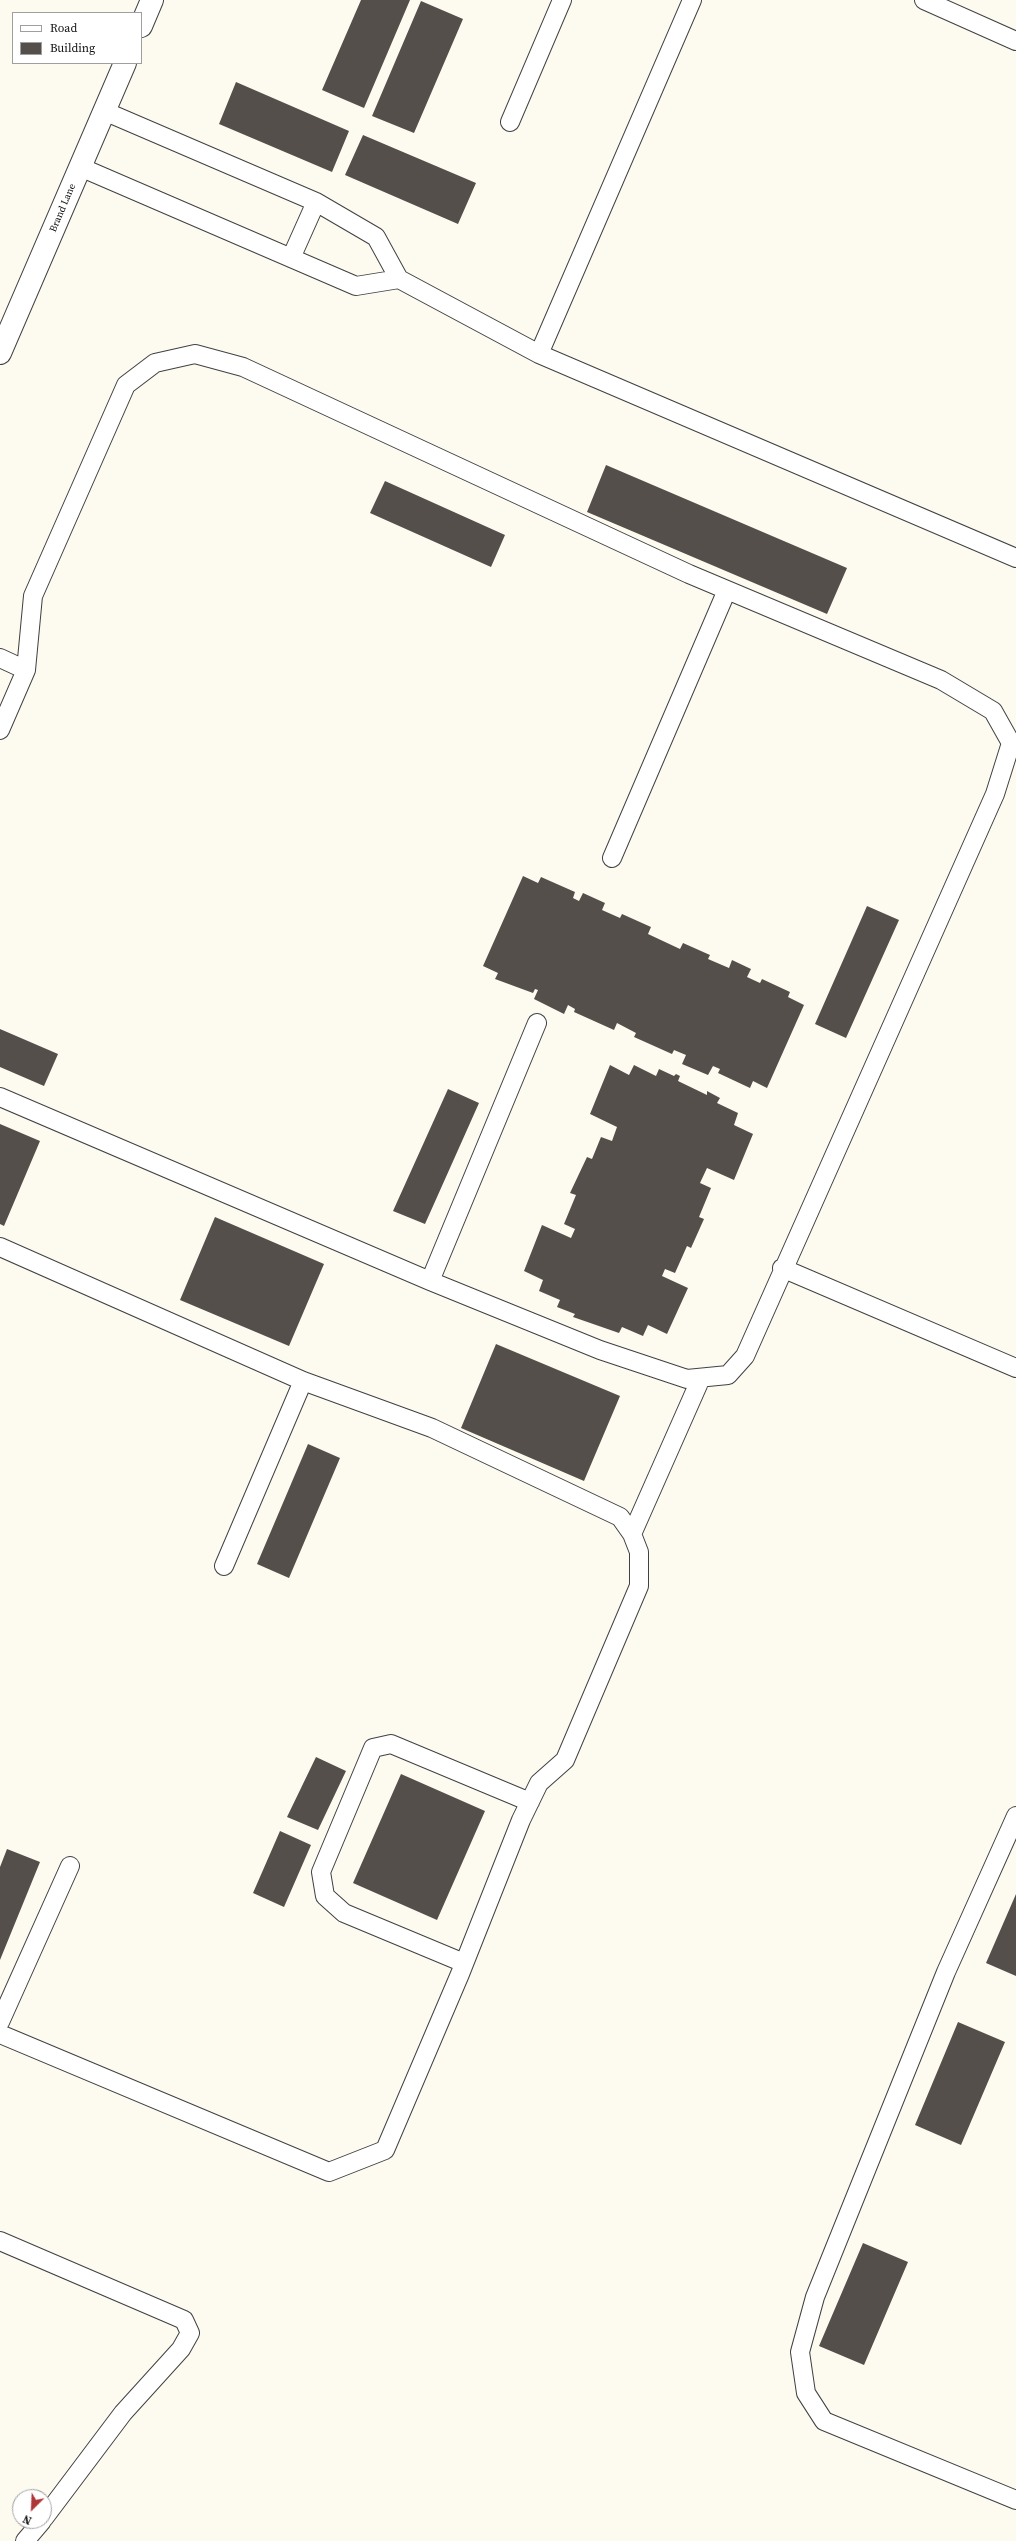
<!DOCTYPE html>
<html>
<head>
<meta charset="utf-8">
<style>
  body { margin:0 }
  #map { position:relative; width:1016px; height:2541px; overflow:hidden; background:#fdfbf0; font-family:"Source Serif 4",serif }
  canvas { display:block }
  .legend { position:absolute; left:12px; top:12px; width:130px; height:52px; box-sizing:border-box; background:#fff; border:1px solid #9f9f9f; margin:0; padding:5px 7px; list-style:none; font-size:12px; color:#0e0e0e }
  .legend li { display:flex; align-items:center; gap:8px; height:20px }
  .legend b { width:20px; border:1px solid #9f9f9f }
  .north { position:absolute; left:12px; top:2489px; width:40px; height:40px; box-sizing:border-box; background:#fff; border:1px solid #9f9f9f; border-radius:50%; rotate:204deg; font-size:11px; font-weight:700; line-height:16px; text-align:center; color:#0e0e0e }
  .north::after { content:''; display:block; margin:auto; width:14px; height:18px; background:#ad3638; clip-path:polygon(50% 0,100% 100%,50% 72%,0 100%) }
</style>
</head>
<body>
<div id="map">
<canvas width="1016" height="2541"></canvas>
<ul class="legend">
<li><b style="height:5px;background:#fff"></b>Road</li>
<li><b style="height:11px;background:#554f4b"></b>Building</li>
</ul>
<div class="north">N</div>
</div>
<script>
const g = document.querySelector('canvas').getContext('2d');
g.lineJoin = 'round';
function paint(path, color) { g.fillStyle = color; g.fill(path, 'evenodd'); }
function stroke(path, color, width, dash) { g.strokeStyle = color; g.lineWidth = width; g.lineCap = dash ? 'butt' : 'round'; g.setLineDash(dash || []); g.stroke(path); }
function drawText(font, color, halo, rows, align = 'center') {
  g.font = font + ' "Source Serif 4",serif'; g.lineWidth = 4; g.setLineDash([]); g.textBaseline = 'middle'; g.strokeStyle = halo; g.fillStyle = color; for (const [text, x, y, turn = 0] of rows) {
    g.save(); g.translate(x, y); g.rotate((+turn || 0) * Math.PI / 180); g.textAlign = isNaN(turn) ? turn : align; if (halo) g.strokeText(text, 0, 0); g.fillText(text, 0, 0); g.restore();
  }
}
paint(new Path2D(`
  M 361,0 L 410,0 L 364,108 L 322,90 Z
  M 421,1 L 463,19 L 414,133 L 372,116 Z
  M 236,82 L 349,131 L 332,172 L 219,124 Z
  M 363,135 L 476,183 L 458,224 L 345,175 Z
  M 606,465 L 847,568 L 827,614 L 587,512 Z
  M 385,481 L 505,535 L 491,567 L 370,513 Z
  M 523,876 L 538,883 L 541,877 L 575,892 L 573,898 L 579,901 L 583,893 L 605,903 L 602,910 L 620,918 L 622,914 L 651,927 L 648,934 L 680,949 L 683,943 L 710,955 L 708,959 L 729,968 L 732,960 L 751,969 L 747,977 L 760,983 L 762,979 L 790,992 L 788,997 L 804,1005 L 767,1088 L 753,1081 L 750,1088 L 718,1073 L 720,1069 L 713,1066 L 708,1075 L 682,1064 L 686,1055 L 674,1050 L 672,1054 L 634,1037 L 636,1033 L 617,1023 L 614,1030 L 574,1012 L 575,1009 L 568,1005 L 564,1014 L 534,999 L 538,990 L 535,989 L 533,993 L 495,979 L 498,973 L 483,966 Z
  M 867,906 L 899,920 L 846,1038 L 815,1024 Z
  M 0,1029 L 58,1054 L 44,1086 L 0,1067 Z
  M 610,1065 L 629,1075 L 634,1065 L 656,1076 L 659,1069 L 674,1076 L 676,1074 L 680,1076 L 678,1081 L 707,1095 L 707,1091 L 720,1098 L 717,1103 L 738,1113 L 734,1125 L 753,1134 L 734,1180 L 707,1168 L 700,1183 L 711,1188 L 699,1217 L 704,1219 L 691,1248 L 687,1246 L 675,1273 L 665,1269 L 662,1276 L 688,1288 L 667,1334 L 648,1325 L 643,1336 L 622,1327 L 619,1333 L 573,1317 L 575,1314 L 557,1307 L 560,1300 L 539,1291 L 543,1280 L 524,1271 L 542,1225 L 571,1238 L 575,1229 L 564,1224 L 576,1195 L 570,1193 L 587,1157 L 592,1159 L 601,1137 L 612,1141 L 617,1127 L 590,1114 Z
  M 448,1089 L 479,1103 L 425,1224 L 393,1211 Z
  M 0,1124 L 40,1141 L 4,1226 L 0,1224 Z
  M 215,1217 L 324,1264 L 289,1346 L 180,1300 Z
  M 496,1344 L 620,1396 L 584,1481 L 461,1428 Z
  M 308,1444 L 340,1458 L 289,1578 L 257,1564 Z
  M 316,1757 L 346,1771 L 318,1830 L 287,1817 Z
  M 401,1774 L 485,1811 L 437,1920 L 353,1883 Z
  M 280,1831 L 311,1845 L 284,1907 L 253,1893 Z
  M 7,1849 L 40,1862 L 0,1960 L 0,1867 Z
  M 1016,1894 L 1016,1976 L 986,1963 Z
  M 958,2022 L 1005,2042 L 961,2145 L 915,2125 Z
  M 863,2243 L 908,2262 L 864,2365 L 819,2346 Z`), '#554f4b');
const service = new Path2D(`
  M 924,0 L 1016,41
  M 104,111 L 316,202 L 376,237 L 399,279 L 539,354 L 1016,558
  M 510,122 L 562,0
  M 80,167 L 356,286 L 399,279
  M 291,258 L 316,202
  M 539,354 L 692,0
  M 0,658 L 26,670
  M 0,730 L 26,670 L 33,596 L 126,385 L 155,363 L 195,354 L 243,367 L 689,574 L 941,680 L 993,711 L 1011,743 L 995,794 L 745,1356 L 728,1375 L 687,1379 L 600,1350 L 430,1281 L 0,1097
  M 612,858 L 727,590
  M 0,1247 L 303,1381 L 432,1428 L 620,1517 L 632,1534 L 639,1552 L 639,1586 L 565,1760 L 539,1783 L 521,1820 L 460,1974 L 385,2150 L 329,2172 L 0,2034
  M 782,1268 L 1016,1368
  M 430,1281 L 537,1023
  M 632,1534 L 701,1378
  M 224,1566 L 303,1381
  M 1016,1816 L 946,1972 L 815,2297 L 800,2352 L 806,2393 L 824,2421 L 1016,2500
  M 464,1963 L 344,1913 L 325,1896 L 321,1872 L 373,1748 L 391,1744 L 530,1802
  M 0,2022 L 70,1866
  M 0,2241 L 184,2320 L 190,2333 L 181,2349 L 123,2413 L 44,2518
  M 25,2541 L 42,2521`);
const tertiary = new Path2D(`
  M 141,26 L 152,0
  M 0,353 L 125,63`);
stroke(service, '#414141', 20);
stroke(tertiary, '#414141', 24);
stroke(service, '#fff', 18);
stroke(tertiary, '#fff', 22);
drawText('10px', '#0e0e0e', '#fff', [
  ["Brand Lane",63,208,-67]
]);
</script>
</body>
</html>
